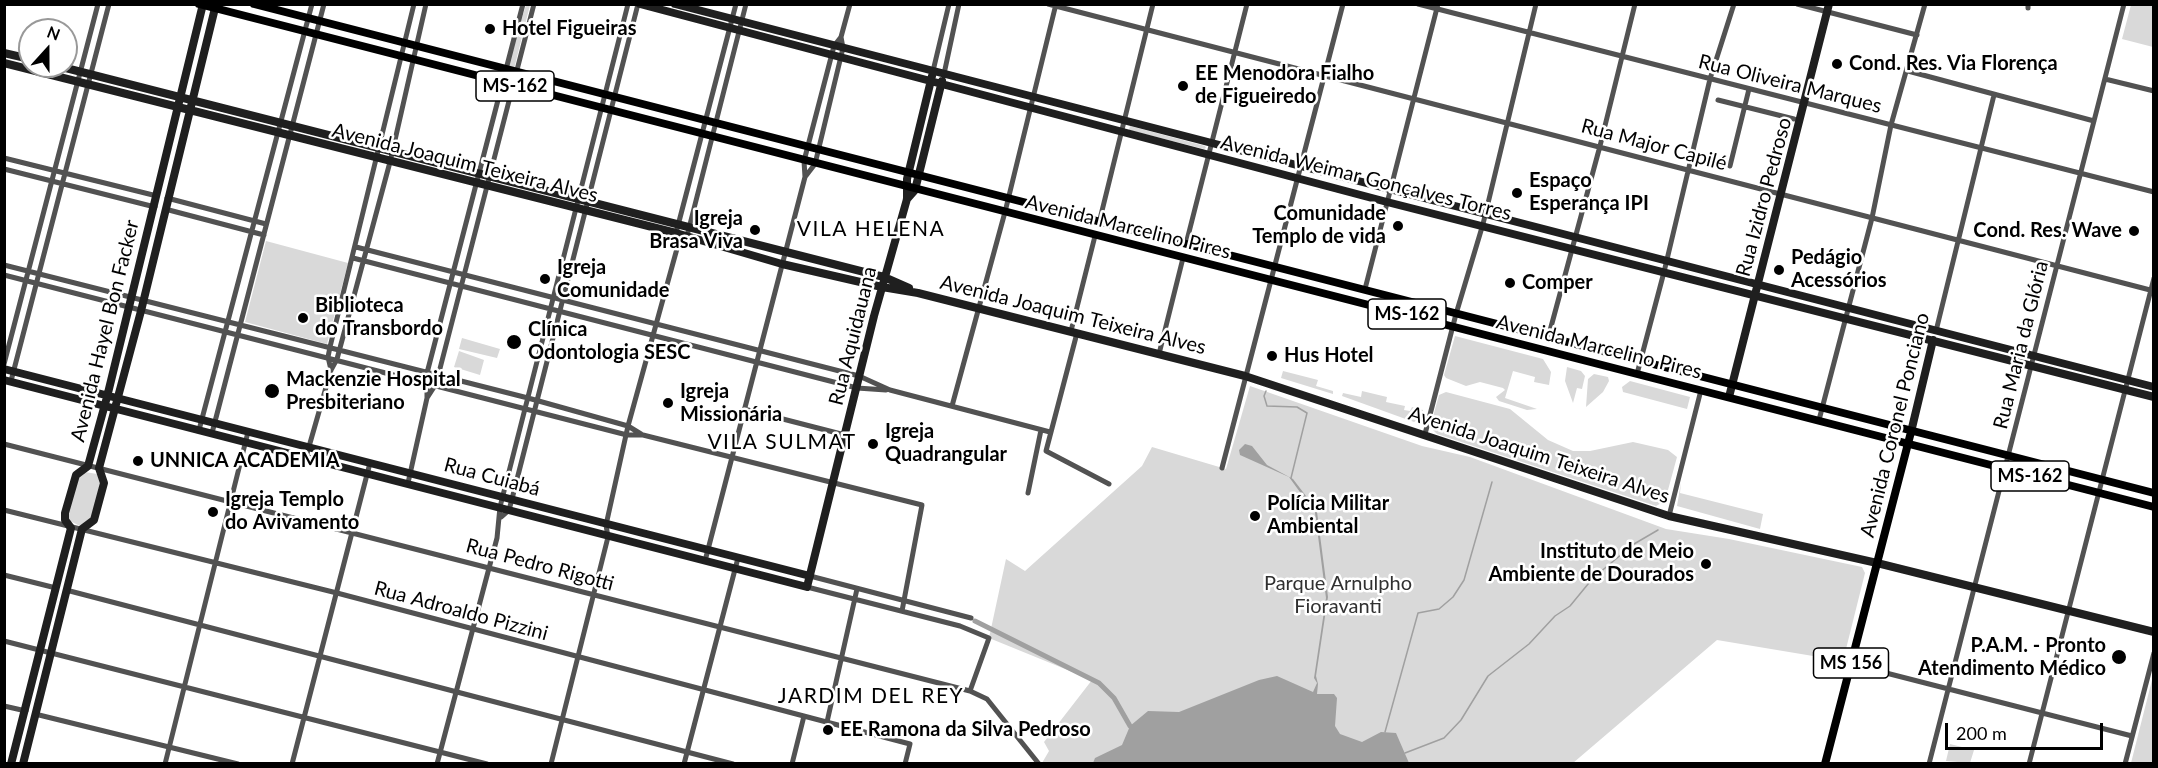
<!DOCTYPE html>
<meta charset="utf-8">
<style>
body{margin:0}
#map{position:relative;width:2158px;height:768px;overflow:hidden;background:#fff;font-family:Lato,sans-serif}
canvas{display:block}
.frame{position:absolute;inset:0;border:6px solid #000;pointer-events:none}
.north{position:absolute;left:18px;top:18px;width:60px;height:60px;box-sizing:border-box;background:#fff;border:2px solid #999;border-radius:50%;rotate:21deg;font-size:16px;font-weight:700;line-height:24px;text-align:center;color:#000}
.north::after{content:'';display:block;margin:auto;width:21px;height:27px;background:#000;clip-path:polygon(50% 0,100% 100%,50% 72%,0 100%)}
.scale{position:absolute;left:1945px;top:723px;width:158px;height:27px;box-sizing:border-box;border:3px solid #000;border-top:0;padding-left:8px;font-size:18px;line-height:21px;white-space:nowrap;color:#000;-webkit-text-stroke:4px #fff;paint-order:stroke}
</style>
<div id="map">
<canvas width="2158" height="768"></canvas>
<div class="frame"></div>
<div class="north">N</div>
<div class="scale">200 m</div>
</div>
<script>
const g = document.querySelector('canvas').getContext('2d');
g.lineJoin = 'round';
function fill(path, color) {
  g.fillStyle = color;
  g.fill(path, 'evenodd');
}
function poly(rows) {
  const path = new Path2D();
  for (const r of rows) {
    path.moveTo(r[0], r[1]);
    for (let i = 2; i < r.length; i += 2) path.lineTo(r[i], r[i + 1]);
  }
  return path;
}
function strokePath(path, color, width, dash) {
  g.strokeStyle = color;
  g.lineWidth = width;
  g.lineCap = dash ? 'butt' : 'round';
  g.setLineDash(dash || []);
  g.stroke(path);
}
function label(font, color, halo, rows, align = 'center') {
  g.font = font + ' Lato,sans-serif';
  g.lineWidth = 5;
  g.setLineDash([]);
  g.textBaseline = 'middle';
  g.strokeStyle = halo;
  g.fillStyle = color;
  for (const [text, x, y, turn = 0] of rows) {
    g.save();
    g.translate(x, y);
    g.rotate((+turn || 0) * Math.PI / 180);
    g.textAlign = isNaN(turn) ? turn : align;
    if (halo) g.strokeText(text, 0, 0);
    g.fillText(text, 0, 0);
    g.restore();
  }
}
const green = poly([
 [526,5,530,5,514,69,507,67],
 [2131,5,2153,5,2153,47,2122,39],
 [1130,126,1205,146,1206,148,1204,149,1129,130],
 [266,241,348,263,327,344,245,322],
 [1455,336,1543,359,1551,372,1549,385,1534,382,1535,377,1513,371,1505,398,1537,409,1527,410,1499,401,1496,397,1505,390,1503,388,1480,382,1466,386,1446,378,1444,375],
 [462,338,500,349,497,358,459,349],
 [459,351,484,360,480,375,454,367],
 [1567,367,1581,371,1585,376,1582,389,1577,388,1573,403,1565,381],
 [1283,371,1318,380,1316,386,1333,391,1333,394,1281,378],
 [1594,374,1608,377,1609,381,1603,392,1586,407,1588,379],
 [1630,381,1690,397,1687,409,1623,392,1622,387],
 [1250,386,1422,446,1470,457,1666,529,1729,539,1862,567,1865,573,1843,661,1717,640,1573,763,1042,763,1049,751,1044,742,1092,680,989,638,1006,559,1025,571,1142,466,1152,447,1226,469],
 [1362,391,1387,397,1386,402,1405,406,1404,410,1410,411,1412,407,1423,410,1421,418,1414,422,1342,396,1343,393,1361,397],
 [1446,392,1510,409,1548,440,1573,451,1590,451,1633,442,1668,450,1677,457,1665,501,1656,506,1437,434,1433,430,1432,420,1439,395],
 [85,472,97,474,101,478,92,520,82,527,68,520,69,509,77,478],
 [1681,482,1680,493,1763,514,1760,529,1677,506],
 [2153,676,2153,763,2131,763],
 [1950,744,1974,750,1970,763,1946,761]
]);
const water = poly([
 [1245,444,1252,446,1267,465,1293,479,1306,496,1316,504,1328,597,1316,676,1318,684,1317,694,1334,694,1337,698,1335,726,1340,734,1362,742,1381,732,1396,733,1409,763,1093,763,1095,758,1122,745,1130,726,1148,711,1179,712,1259,680,1277,676,1313,692,1317,683,1314,678,1326,598,1314,505,1305,499,1289,477,1240,455,1239,450]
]);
const stream = poly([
 [1266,391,1264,396,1267,406,1297,407,1307,413,1291,478],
 [1385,732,1418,613,1439,609,1453,597,1464,580,1492,482],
 [1405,753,1444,738,1461,720,1488,676,1529,644,1555,616,1570,606,1593,578,1634,544,1658,530]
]);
const canal = poly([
 [975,621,1099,683,1114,698,1130,726]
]);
const street = poly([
 [1048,4,2154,291],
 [1418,4,2154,192],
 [1797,4,1917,35],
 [2028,8,2028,4],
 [933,71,949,4],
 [1908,71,2094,121],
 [944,74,959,4],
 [2105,79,2154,91],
 [1718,100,1794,119],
 [4,158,157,196],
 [1730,166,1749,89],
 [4,169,155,207],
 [805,177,815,164,843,48,841,37,850,4],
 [167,198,266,224],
 [165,209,264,235],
 [1099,223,1153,4],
 [1186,244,1247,4],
 [678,245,687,236,746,4],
 [356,247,859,376,890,390,1050,432],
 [353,258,857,388,886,390],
 [4,265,528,398,628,426,641,434],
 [4,275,627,435,643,435,922,505,902,611],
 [1365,289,1438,4],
 [1071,331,1095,236],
 [1936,331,1994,95],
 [1077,333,1046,451,1109,484],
 [1548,338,1600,146,1635,4],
 [1159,354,1183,258],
 [4,364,98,4],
 [331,370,328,357,330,347,414,4],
 [1637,374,1664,272,1710,79,1734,4],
 [11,381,109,4],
 [427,398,427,373,523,4],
 [952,406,1005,212,1056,4],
 [744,409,845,435],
 [1819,420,1872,218,1891,125,1925,4],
 [199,430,312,4],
 [212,433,324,4],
 [1425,434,1456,314,1483,224,1536,4],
 [4,444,970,691,987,699,1039,764],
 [306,457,331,370,337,359,390,162,426,4],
 [1222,468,1343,4],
 [408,483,427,398,436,384,534,4],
 [1028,493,1041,430],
 [4,510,337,593,910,744,905,764],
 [1669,516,1701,390],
 [501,517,509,510,512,499,638,4],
 [705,561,805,177,804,161,834,46,841,37],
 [4,575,56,588],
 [810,576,971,618],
 [807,587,960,626,989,638,970,691],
 [66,590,733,764],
 [4,641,487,764],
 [1851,664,2132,736],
 [4,706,26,711],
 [35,714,238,764],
 [827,722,857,589],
 [165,764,248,432],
 [292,764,370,463],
 [437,764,497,538,500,507,628,4],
 [551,764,608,537,606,525,628,426,678,245,676,233,736,4],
 [684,764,738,558],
 [792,764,804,716],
 [1929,764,2124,4],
 [2029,764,2154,278],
 [2125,764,2154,653]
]);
const secondary = poly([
 [640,4,1387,202,2154,397],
 [675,4,2154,387],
 [4,53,30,59],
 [4,63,676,233,782,264,882,287,918,293,1245,376,1669,516,1877,563,2154,632],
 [58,66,884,277,909,288],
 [907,199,915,190,942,81],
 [4,369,810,576],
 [4,380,807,587,874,316,907,199,907,179,932,76],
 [1729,397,1829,4],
 [1911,432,1933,340],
 [11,764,71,528,65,520,65,513,76,475,88,466,107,397,203,4],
 [23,764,82,529,94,520,104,483,99,468,141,311,216,4]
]);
const primary = poly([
 [199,4,2154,507],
 [254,4,2154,493],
 [1825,764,1911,432]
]);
const markers = [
 [490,29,6,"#000"],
 [1837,64,6,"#000"],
 [1183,86,6,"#000"],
 [1517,193,6,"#000"],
 [1398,226,6,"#000"],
 [755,230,6,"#000"],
 [2134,231,6,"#000"],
 [1779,270,6,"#000"],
 [545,279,6,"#000"],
 [1510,283,6,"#000"],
 [303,318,6,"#000"],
 [514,342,8,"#000"],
 [1272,356,6,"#000"],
 [272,391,8,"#000"],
 [668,403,6,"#000"],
 [873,444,6,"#000"],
 [138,461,6,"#000"],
 [213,512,6,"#000"],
 [1255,516,6,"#000"],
 [1706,564,6,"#000"],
 [2119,657,8,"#000"],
 [828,730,6,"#000"]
];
const shields = [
 [515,86,78],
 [1407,314,78],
 [2030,476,78],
 [1851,663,75]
];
const shieldNames = [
 ["MS-162",515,86],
 ["MS-162",1407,314],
 ["MS-162",2030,476],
 ["MS 156",1851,663]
];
const poiNames = [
 ["Hotel Figueiras",502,29],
 ["Cond. Res. Via Florença",1849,64],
 ["EE Menodora Fialho",1195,74],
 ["de Figueiredo",1195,97],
 ["Espaço",1529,181],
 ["Esperança IPI",1529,204],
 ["Comunidade",1386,214,"right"],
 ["Templo de vida",1386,237,"right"],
 ["Igreja",743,219,"right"],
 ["Brasa Viva",743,242,"right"],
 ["Cond. Res. Wave",2122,231,"right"],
 ["Pedágio",1791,258],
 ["Acessórios",1791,281],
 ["Igreja",557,268],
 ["Comunidade",557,291],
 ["Comper",1522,283],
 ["Biblioteca",315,306],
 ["do Transbordo",315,329],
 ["Clínica",528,330],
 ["Odontologia SESC",528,353],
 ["Hus Hotel",1284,356],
 ["Mackenzie Hospital",286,380],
 ["Presbiteriano",286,403],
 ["Igreja",680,392],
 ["Missionária",680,415],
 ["Igreja",885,432],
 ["Quadrangular",885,455],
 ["UNNICA ACADEMIA",150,461],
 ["Igreja Templo",225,500],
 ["do Avivamento",225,523],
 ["Polícia Militar",1267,504],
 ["Ambiental",1267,527],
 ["Instituto de Meio",1694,552,"right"],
 ["Ambiente de Dourados",1694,575,"right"],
 ["P.A.M. - Pronto",2106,646,"right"],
 ["Atendimento Médico",2106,669,"right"],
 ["EE Ramona da Silva Pedroso",840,730]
];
const streetNames = [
 ["Rua Oliveira Marques",1790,84,14],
 ["Rua Major Capilé",1654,145,15],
 ["Avenida Joaquim Teixeira Alves",465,163,14],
 ["Avenida Weimar Gonçalves Torres",1366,178,14],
 ["Rua Izidro Pedroso",1764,197,-75],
 ["Avenida Marcelino Pires",1128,227,14],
 ["Avenida Joaquim Teixeira Alves",1073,315,14],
 ["Avenida Hayel Bon Facker",105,331,-76],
 ["Rua Aquidauana",853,336,-76],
 ["Rua Maria da Glória",2021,345,-76],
 ["Avenida Marcelino Pires",1599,347,14],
 ["Avenida Coronel Ponciano",1895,425,-76],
 ["Avenida Joaquim Teixeira Alves",1539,455,18],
 ["Rua Cuiabá",492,477,15],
 ["Rua Pedro Rigotti",540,565,15],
 ["Rua Adroaldo Pizzini",461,611,15]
];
const parkNames = [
 ["Parque Arnulpho",1338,584],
 ["Fioravanti",1338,607]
];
const neighbourhoodNames = [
 ["VILA HELENA",871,229],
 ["VILA SULMAT",782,442],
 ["JARDIM DEL REY",871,696]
];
fill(green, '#d9d9d9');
fill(water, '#a0a0a0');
strokePath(stream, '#a0a0a0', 1.5);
strokePath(canal, '#a0a0a0', 5);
strokePath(street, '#525252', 5);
strokePath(secondary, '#1f1f1f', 8);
strokePath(primary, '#000', 8);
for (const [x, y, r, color] of markers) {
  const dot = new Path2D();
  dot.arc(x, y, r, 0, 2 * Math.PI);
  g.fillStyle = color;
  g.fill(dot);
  strokePath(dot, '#fff', 2);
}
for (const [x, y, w] of shields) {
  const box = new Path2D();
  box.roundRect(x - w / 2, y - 15, w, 30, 4.5);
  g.fillStyle = '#fff';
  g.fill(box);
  strokePath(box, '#000', 1.5);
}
label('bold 18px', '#000', null, shieldNames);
label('bold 20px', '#000', '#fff', poiNames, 'left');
label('20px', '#000', '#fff', streetNames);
label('20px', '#303030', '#fff', parkNames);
g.letterSpacing = '1.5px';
label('21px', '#000', '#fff', neighbourhoodNames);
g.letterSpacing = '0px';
</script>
